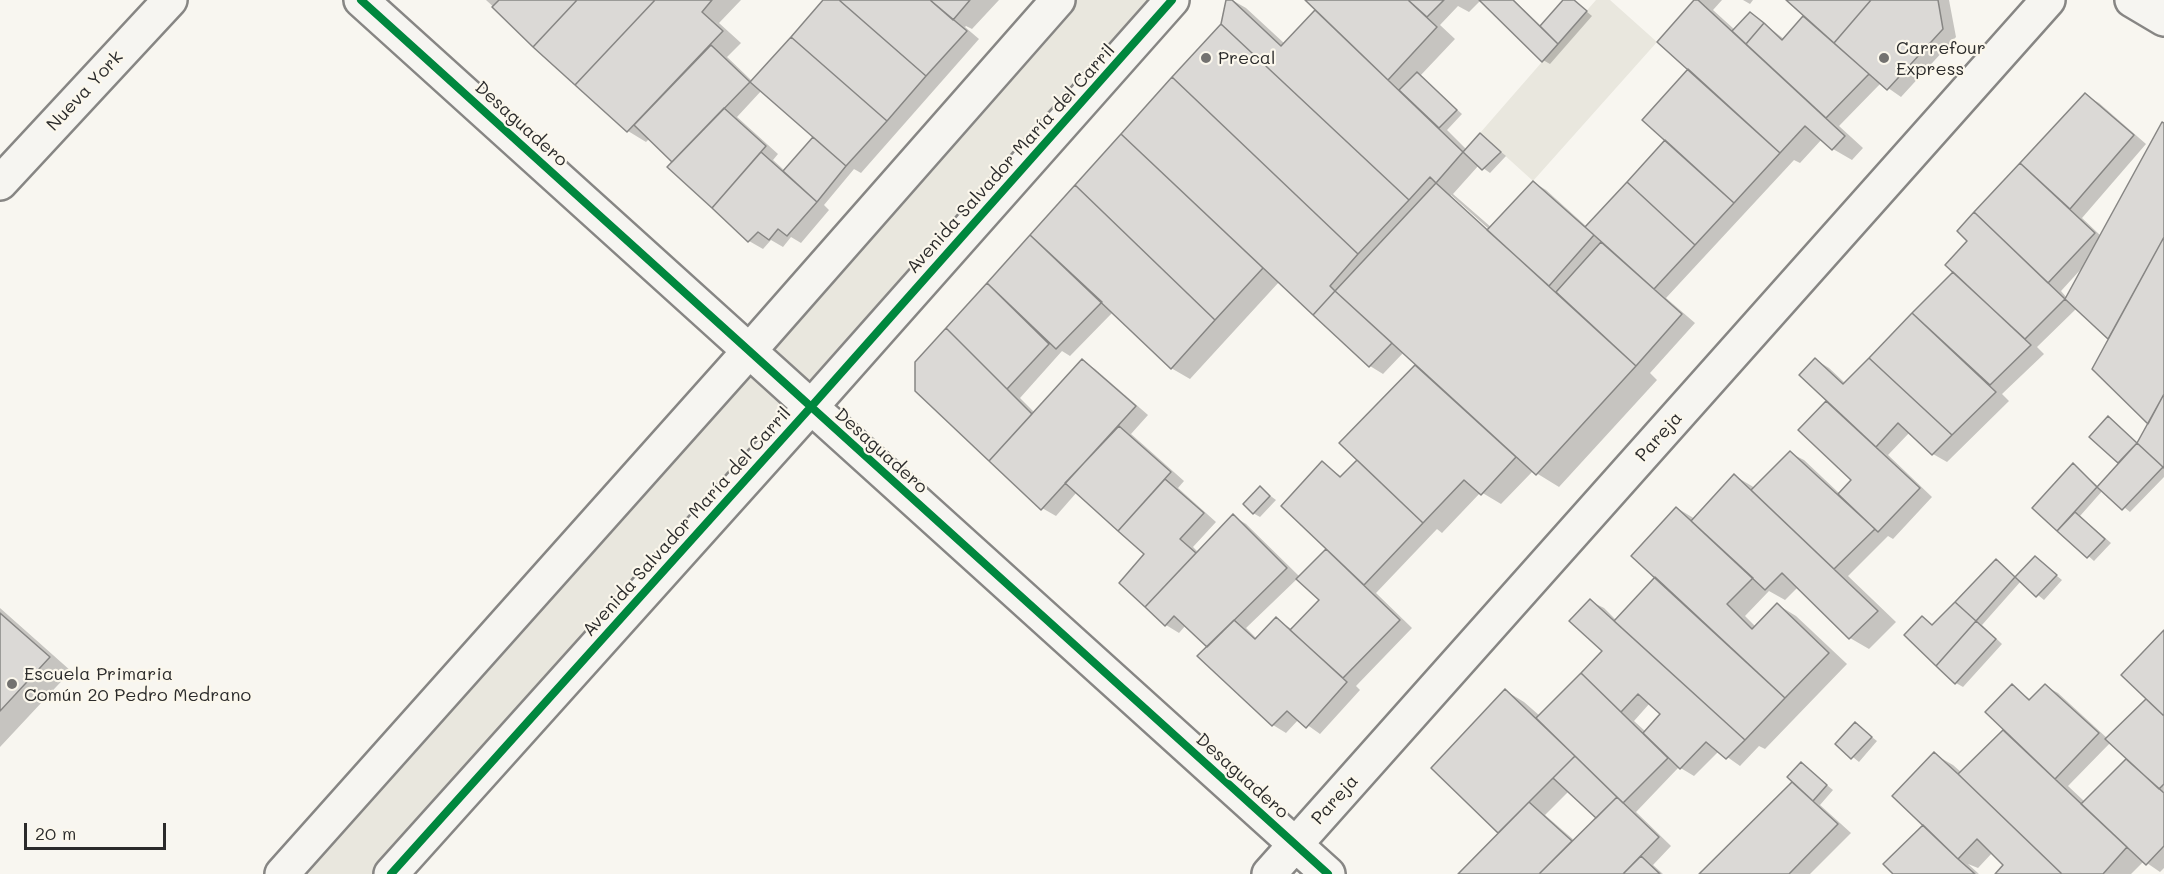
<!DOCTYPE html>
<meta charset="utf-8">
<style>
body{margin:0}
#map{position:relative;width:2164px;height:874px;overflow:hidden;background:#f8f6f0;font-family:Mali,sans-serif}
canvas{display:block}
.scale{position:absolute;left:24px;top:823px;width:142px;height:27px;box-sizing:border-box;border:3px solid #2b2b2b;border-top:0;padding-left:8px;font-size:18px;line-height:21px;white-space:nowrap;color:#2b2b2b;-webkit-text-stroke:4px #fbf7ec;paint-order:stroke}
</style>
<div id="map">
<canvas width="2164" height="874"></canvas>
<div class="scale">20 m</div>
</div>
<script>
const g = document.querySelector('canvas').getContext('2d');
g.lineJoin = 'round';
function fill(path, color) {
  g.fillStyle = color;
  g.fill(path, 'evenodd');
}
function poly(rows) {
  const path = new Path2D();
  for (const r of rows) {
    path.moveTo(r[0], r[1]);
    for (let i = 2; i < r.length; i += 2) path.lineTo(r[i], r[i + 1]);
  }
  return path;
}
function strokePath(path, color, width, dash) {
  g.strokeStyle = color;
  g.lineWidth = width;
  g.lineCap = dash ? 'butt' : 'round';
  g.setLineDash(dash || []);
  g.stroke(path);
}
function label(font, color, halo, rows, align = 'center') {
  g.font = font + ' Mali,sans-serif';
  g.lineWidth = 4.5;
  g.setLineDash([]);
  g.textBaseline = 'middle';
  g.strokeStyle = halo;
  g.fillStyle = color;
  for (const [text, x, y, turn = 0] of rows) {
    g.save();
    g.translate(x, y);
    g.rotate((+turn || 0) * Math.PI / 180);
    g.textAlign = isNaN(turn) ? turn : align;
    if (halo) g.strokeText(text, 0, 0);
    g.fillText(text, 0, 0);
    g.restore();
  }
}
const green = poly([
 [1058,0,1172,0,391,874,282,874],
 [1596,0,1610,0,1657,42,1533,181,1480,133]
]);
const shadow = poly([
 [486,0,741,0,719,23,741,43,727,57,752,81,825,0,999,0,972,29,966,26,965,27,979,39,861,173,854,169,824,205,829,210,801,243,791,237,783,247,771,240,763,249,749,241,670,167,675,162,650,138,646,142,628,131],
 [762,90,815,137,785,171,773,160,778,154,737,117],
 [1227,0,1232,0,1246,8,1285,44,1317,10,1307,0,1514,0,1541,26,1565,0,1573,0,1592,16,1550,64,1543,60,1481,0,1469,12,1458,6,1440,25,1455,39,1420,76,1462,114,1447,130,1467,150,1480,135,1506,156,1490,173,1479,165,1453,194,1492,228,1533,182,1546,190,1587,227,1667,140,1688,71,1696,0,1722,0,1713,10,1735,30,1750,13,1784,39,1805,16,1787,0,1949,0,1956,37,1901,97,1881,83,1839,126,1863,148,1852,160,1833,149,1822,139,1800,163,1794,160,1666,298,1695,323,1650,373,1657,380,1559,487,1533,471,1501,504,1481,492,1442,533,1437,529,1376,593,1412,628,1356,686,1360,690,1320,734,1299,719,1286,733,1273,725,1209,647,1186,625,1179,633,1166,625,1121,583,1146,554,1077,492,1056,516,1042,508,917,363,1222,24],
 [1451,195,1490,230,1487,232,1449,197],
 [1279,282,1370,366,1383,374,1404,352,1417,365,1342,443,1363,465,1342,477,1322,463,1328,549,1300,577,1246,524,1233,516,1199,553,1193,547,1216,522,1178,488,1184,481,1131,434,1148,415,1095,369,1082,361,1035,413,1020,398,1062,351,1070,356,1113,312,1171,368,1190,379],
 [1298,578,1321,600,1293,630,1276,619,1257,639,1246,628],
 [1743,0,1753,0,1750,4],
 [2085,95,2099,103,2146,144,2082,218,2101,236,2164,125,2164,477,2130,512,2103,490,2080,516,2111,543,2094,561,2034,508,2073,465,2099,487,2121,463,2092,437,2108,418,2138,444,2150,423,2109,339,2077,308,2037,347,2044,354,2002,394,2009,401,1947,462,1933,454,1910,432,1888,455,1932,497,1893,539,1888,536,1848,576,1896,622,1869,649,1850,638,1798,587,1785,600,1769,591,1745,616,1756,627,1778,605,1796,616,1847,664,1765,749,1759,746,1740,766,1719,751,1694,776,1679,767,1636,812,1671,846,1653,865,1663,874,1460,874,1500,833,1499,832,1506,691,1524,702,1540,716,1604,651,1590,601,1604,608,1617,621,1657,577,1677,508,1695,519,1735,476,1755,488,1790,453,1804,460,1840,494,1853,480,1800,430,1829,401,1816,360,1829,368,1846,384,1955,272,1969,241,1959,231],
 [2082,268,2067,298,2061,291],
 [1650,703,1662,713,1646,732,1634,721],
 [1569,791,1598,818,1575,841,1545,815],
 [1260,488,1276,500,1260,517,1253,513],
 [2035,558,2062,580,2044,600,2021,581,1982,625,2002,644,1963,687,1956,683,1906,635,1922,618,1934,626,1996,561,2017,578],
 [0,608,71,671,0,747],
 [2164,632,2164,868,2160,872,2144,861,2131,874,1997,874,2006,865,1993,852,1978,868,1968,864,1979,874,1896,874,1923,827,1934,754,1953,765,1962,773,2003,731,2009,735,2012,686,2031,700,2045,686,2058,693,2108,739,2148,699],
 [2111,742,2128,759,2085,802,2068,786],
 [1855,724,1877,741,1859,762,1837,744],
 [1801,764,1833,790,1820,805,1851,833,1810,874,1702,874,1792,784,1798,787]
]);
const building = poly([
 [499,0,577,0,533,47,492,7,499,0],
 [577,0,655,0,575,85,533,47,577,0],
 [655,0,712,0,702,12,723,31,627,132,575,85,655,0],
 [823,0,839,0,926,76,887,121,791,37,823,0],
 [839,0,930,0,967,31,926,76,839,0],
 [930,0,970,0,953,20,930,0],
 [1226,0,1232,0,1281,46,1315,10,1463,152,1436,183,1430,177,1409,200,1221,24,1226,0],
 [1305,0,1408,0,1437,27,1388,80,1305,0],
 [1408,0,1444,0,1427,17,1408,0],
 [1479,0,1513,0,1558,44,1542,62,1479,0],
 [1563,0,1574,0,1587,11,1558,44,1540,26,1563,0],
 [1694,0,1698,0,1845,136,1832,150,1805,126,1780,153,1657,42,1694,0],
 [1786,0,1871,0,1834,43,1786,0],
 [1871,0,1938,0,1943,29,1887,90,1834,43,1871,0],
 [1750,12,1764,23,1746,44,1732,31,1750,12],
 [1803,16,1869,74,1826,118,1746,44,1764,23,1782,40,1803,16],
 [1221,24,1409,200,1358,254,1172,77,1221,24],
 [791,37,887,121,846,166,750,82,791,37],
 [711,45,750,82,672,162,634,125,711,45],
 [1688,69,1780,153,1734,203,1642,120,1688,69],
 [1417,72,1457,110,1439,128,1399,90,1417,72],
 [1172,77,1358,254,1330,286,1335,291,1313,315,1121,134,1172,77],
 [2085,93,2134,135,2070,209,2020,163,2085,93],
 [724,108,766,146,712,208,667,167,724,108],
 [2162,122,2164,123,2164,237,2108,339,2065,299,2162,122],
 [1480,133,1501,152,1482,170,1463,152,1480,133],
 [1121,134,1263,268,1215,320,1075,185,1121,134],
 [813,137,846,166,817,202,783,171,813,137],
 [1665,140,1734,203,1695,245,1627,182,1665,140],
 [761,152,817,202,787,236,778,229,769,240,758,232,748,242,712,208,761,152],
 [2020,163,2095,233,2048,283,1974,212,2020,163],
 [1533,181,1594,235,1549,286,1487,230,1533,181],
 [1627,182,1695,245,1654,289,1585,227,1627,182],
 [1436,183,1636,366,1536,475,1335,291,1436,183],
 [1075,185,1215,320,1171,369,1030,235,1075,185],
 [1974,212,2065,299,2025,339,1945,265,1967,241,1957,231,1974,212],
 [1030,235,1102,302,1056,349,987,283,1030,235],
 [2164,237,2164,394,2148,424,2092,369,2164,237],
 [1601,242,1682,314,1636,366,1556,292,1601,242],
 [1953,272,2031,345,1990,385,1912,313,1953,272],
 [987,283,1049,344,1007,389,946,328,987,283],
 [1335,291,1392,343,1369,367,1313,315,1335,291],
 [1912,313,1996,392,1952,435,1869,358,1912,313],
 [946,328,1032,414,989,461,915,391,915,362,946,328],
 [1815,358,1843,384,1869,358,1952,435,1932,455,1898,423,1876,447,1799,375,1815,358],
 [1082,359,1136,406,1041,510,989,461,1082,359],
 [1415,365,1516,457,1481,495,1464,480,1423,523,1339,443,1415,365],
 [2164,394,2164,468,2137,443,2164,394],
 [1826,401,1920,488,1878,532,1838,494,1851,480,1798,430,1826,401],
 [2108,416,2137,443,2118,463,2089,437,2108,416],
 [1119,426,1171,472,1118,531,1065,483,1119,426],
 [2137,443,2163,467,2122,510,2097,487,2137,443],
 [1790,451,1875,529,1834,569,1751,490,1790,451],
 [1357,460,1423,523,1364,585,1281,506,1322,461,1340,477,1357,460],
 [2073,463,2097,487,2057,531,2032,508,2073,463],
 [1734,474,1878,611,1849,639,1782,573,1765,590,1691,521,1734,474],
 [1165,479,1204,513,1180,539,1196,553,1145,607,1119,583,1144,554,1118,531,1165,479],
 [1260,486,1270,496,1253,514,1243,504,1260,486],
 [1676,507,1753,578,1727,604,1752,629,1777,603,1829,653,1785,698,1631,556,1676,507],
 [2075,512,2105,539,2087,558,2057,531,2075,512],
 [1233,514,1287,568,1207,647,1174,616,1165,626,1145,607,1233,514],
 [1326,549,1400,620,1343,678,1290,630,1319,600,1296,579,1326,549],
 [2035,556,2057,575,2036,597,2015,577,2035,556],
 [1996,559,2015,577,1976,621,1955,602,1996,559],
 [1655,577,1785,698,1745,740,1614,621,1655,577],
 [1590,599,1745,740,1726,759,1706,742,1680,769,1643,733,1660,714,1638,694,1621,712,1581,673,1602,651,1569,621,1590,599],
 [1955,602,1976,621,1936,666,1904,635,1922,616,1932,625,1955,602],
 [0,613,50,657,0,711,0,613],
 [1276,617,1347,682,1306,728,1287,711,1272,726,1197,656,1234,620,1255,639,1276,617],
 [1976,621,1996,639,1955,684,1936,666,1976,621],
 [2164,630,2164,716,2121,675,2164,630],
 [1581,673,1668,758,1623,803,1536,718,1581,673],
 [2012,684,2029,700,2045,684,2099,733,2055,779,1985,712,2012,684],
 [1505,689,1575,756,1498,833,1431,768,1505,689],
 [2146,699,2164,716,2164,784,2159,789,2105,739,2146,699],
 [1855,722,1872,737,1851,759,1835,744,1855,722],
 [2003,730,2127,847,2103,874,2062,874,1958,774,2003,730],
 [1934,752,1958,774,2062,874,1995,874,2003,865,1977,839,1958,859,1892,796,1934,752],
 [1575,756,1617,797,1596,818,1553,778,1575,756],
 [2126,759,2164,793,2164,846,2146,865,2081,804,2126,759],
 [1801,762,1827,785,1813,801,1787,777,1801,762],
 [1792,782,1838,824,1789,874,1699,874,1792,782],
 [1617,797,1659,837,1623,874,1539,874,1617,797],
 [1529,802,1572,841,1539,874,1458,874,1529,802],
 [1923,825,1958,859,1975,874,1893,874,1883,864,1923,825],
 [1641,856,1660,874,1623,874,1641,856]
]);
const street = poly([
 [361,0,1328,874],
 [0,183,170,0],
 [1269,874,2048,0]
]);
const secondary = poly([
 [2132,0,2164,19],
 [282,874,750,350,1058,0],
 [391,874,810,408,1172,0]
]);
const cycleway = poly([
 [361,0,1328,874],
 [391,874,810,408,1172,0]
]);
const markers = [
 [1206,58,6,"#737270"],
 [1884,58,6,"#737270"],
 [12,684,6,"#737270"]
];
const poiNames = [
 ["Carrefour",1896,48],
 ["Express",1896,69],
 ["Precal",1218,58],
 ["Escuela Primaria",24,674],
 ["Común 20 Pedro Medrano",24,695]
];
const streetNames = [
 ["Nueva York",85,91,-47],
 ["Desaguadero",521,124,42],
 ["Avenida Salvador María del Carril",1011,159,-48],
 ["Pareja",1659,437,-48],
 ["Desaguadero",881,451,42],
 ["Avenida Salvador María del Carril",687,522,-48],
 ["Desaguadero",1242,776,42],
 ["Pareja",1335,800,-48]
];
fill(green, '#e9e7de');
fill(shadow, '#0003');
fill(building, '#dbd9d6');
strokePath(building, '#878684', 1.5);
strokePath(street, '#878684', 38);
strokePath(secondary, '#878684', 38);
strokePath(street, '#f6f5f1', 33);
strokePath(secondary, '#f6f5f1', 33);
strokePath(cycleway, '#00873e', 8);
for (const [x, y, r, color] of markers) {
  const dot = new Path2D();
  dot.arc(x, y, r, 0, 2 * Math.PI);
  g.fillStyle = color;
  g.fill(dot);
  strokePath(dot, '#fbf7ec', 2);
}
label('18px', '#2b2b2b', '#fbf7ec', poiNames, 'left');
label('18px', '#2b2b2b', '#fbf7ec', streetNames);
</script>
